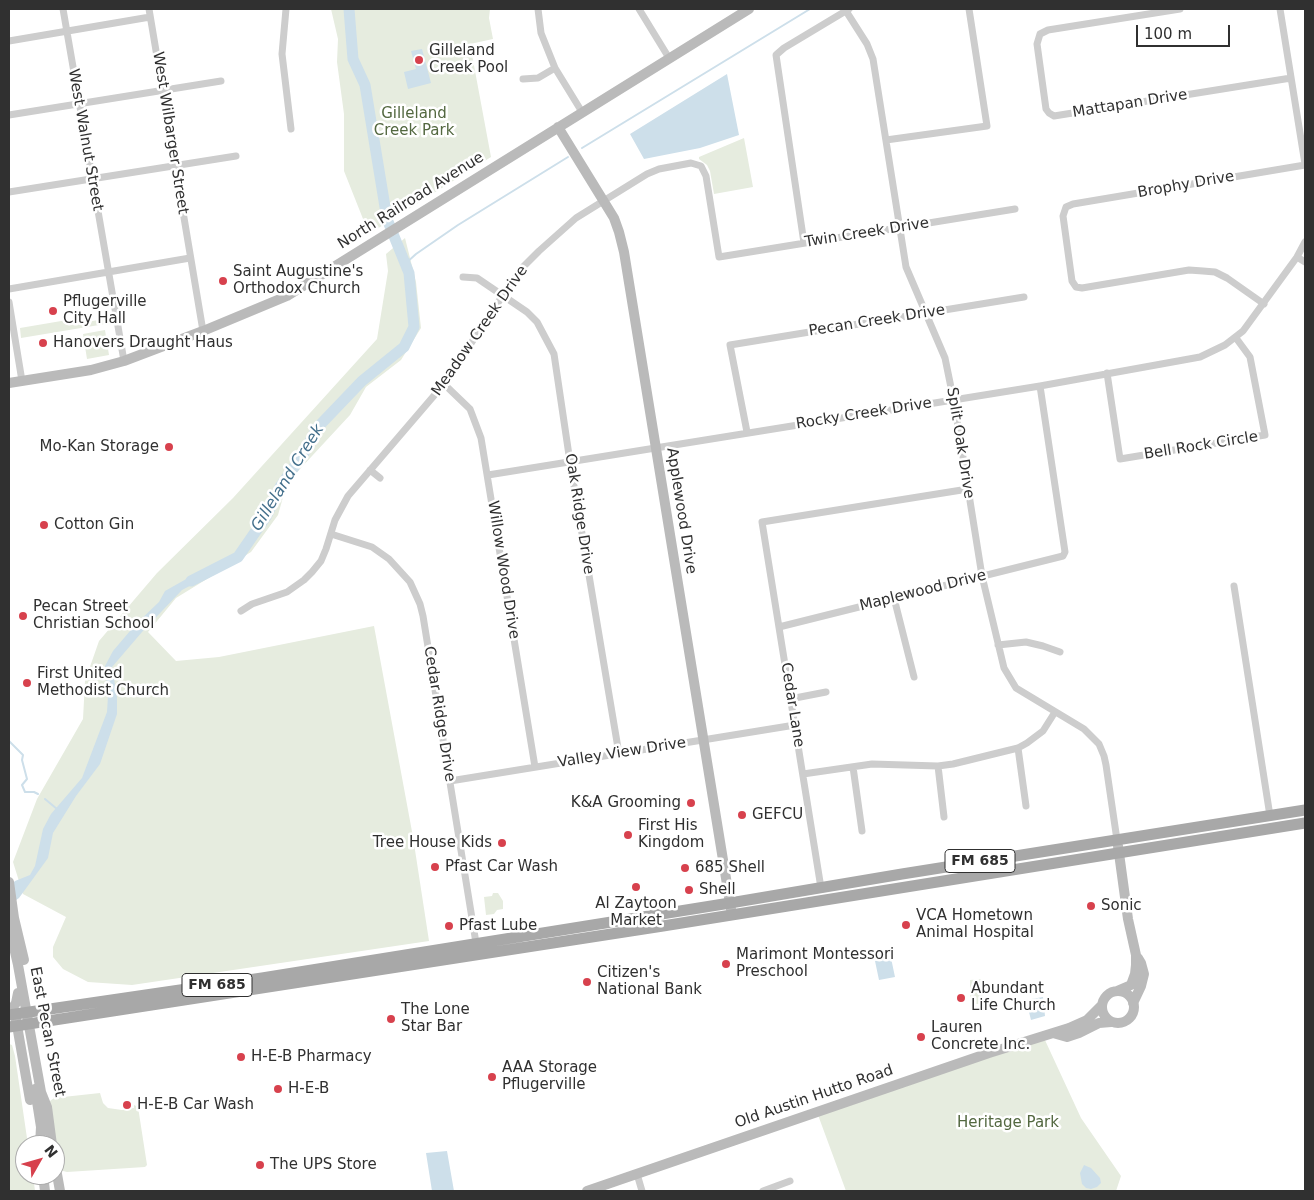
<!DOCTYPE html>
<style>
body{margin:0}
#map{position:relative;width:1314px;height:1200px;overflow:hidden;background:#fff;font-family:"DejaVu Sans",sans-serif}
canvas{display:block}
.frame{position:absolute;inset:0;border:10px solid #303030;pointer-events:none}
.north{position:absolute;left:15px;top:1135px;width:50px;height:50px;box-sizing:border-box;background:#fff;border:1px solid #acacac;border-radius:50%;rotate:52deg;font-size:14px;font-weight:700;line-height:20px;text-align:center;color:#303030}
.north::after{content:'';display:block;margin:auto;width:18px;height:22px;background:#d7414d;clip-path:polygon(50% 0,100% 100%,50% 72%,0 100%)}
.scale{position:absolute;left:1136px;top:25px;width:94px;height:22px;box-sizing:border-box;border:2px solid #303030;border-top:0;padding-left:6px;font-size:15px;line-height:18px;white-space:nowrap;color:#303030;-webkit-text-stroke:4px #fff;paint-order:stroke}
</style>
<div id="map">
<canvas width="1314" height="1200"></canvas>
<div class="frame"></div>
<div class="north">N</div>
<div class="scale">100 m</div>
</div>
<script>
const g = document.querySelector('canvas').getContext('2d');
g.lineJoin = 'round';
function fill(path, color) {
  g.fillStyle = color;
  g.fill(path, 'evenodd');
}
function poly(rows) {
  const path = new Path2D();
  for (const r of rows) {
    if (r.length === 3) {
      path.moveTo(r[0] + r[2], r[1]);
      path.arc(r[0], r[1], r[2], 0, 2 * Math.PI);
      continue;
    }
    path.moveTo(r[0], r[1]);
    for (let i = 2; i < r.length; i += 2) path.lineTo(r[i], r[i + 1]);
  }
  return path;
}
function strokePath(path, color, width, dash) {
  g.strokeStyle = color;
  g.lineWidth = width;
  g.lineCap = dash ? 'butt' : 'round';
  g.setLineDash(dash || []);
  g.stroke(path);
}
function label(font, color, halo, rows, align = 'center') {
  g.font = font + ' "DejaVu Sans",sans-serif';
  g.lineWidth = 5;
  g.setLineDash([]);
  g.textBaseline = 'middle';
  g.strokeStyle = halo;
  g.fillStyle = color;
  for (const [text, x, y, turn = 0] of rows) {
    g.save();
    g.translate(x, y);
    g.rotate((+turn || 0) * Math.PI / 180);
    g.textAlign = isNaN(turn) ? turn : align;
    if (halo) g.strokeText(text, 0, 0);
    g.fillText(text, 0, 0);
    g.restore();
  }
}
const green = poly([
 [331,9,490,9,489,18,493,39,470,44,491,157,369,234,344,171,344,114,337,62,338,39],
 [744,138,753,187,714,194,710,171,707,165,699,159,699,157],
 [405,238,416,282,421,328,401,360,366,387,350,415,287,483,278,515,251,552,176,598,148,632,176,661,219,657,374,626,413,837,429,941,132,985,88,982,63,969,53,957,53,947,66,917,23,894,13,862,37,799,83,719,85,681,99,641,157,573,233,498,377,339,388,271,386,254],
 [73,319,75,324,104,319,105,324,21,338,20,328],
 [105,330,109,355,87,359,83,334],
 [493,893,498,893,503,901,503,909,497,910,494,914,486,915,484,897,492,896],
 [983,979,983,1004,970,1004,970,980],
 [1044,1038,1081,1118,1121,1176,1116,1191,846,1191,818,1115],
 [9,1044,12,1045,15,1056,28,1145,25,1145,25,1175,33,1175,35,1191,9,1191],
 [100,1093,103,1103,108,1108,122,1110,134,1108,134,1105,138,1107,147,1165,145,1167,67,1172,63,1171,60,1170,58,1160,49,1107,50,1101,54,1098]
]);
const water = poly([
 [422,49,431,83,408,89,404,72,416,69,411,51],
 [727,74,739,135,700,148,644,159,630,134],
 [204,569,205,578,182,590,142,632,112,667,117,697,117,714,100,764,76,796,53,833,48,858,19,898,9,905,9,887,15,881,30,875,35,866,43,829,51,814,82,778,107,712,108,696,105,666,113,651,136,624,159,602,165,591],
 [891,958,895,977,879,980,875,961],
 [1043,997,1045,1016,1031,1020,1026,1000],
 [447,1151,454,1191,432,1191,426,1153],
 [1084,1165,1091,1168,1100,1178,1101,1183,1097,1187,1091,1189,1086,1188,1082,1184,1080,1173]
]);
const stream = poly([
 [582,148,810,9],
 [405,264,416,254,458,225,568,157],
 [9,741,23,755,22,760,27,779,22,785,25,792,34,792,38,794],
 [45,799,57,809]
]);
const river = poly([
 [191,581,238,557,267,515,280,487,304,453,317,428,362,381,404,347,414,327,409,273,387,219,365,85,353,59,349,9]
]);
const street = poly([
 [63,9,124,361],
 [149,9,203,331],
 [286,9,282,54,291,129],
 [538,9,541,33,555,68,582,112],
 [639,9,669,58],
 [1180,9,1048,30,1040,34,1037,44,1046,109,1049,113,1054,116,1291,78],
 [1280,9,1305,164],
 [846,11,867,44,873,59,906,267,945,358,955,407,982,576,1004,668,1016,688,1084,729,1099,744,1104,756,1106,765,1117,840],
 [9,41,150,17],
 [523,79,538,78,555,68],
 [9,115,221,81],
 [886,140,987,126,969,9],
 [9,192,236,156],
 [804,243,776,55,784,48,849,9],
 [1297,257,1305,262],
 [463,277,477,278,527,312,537,322,554,354,570,462,619,754],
 [9,289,190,258],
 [9,302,22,381],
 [1264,304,1227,278,1215,272,1203,271,1189,270,1082,288,1076,287,1072,281,1063,216,1066,207,1073,204,1305,165],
 [1107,373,1120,459,1265,435,1250,357,1236,338],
 [444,384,470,409,481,438,535,767],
 [747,432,730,345,1024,297],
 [370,470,380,478],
 [488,475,1040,386,1200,357,1225,345,1243,331,1297,257,1305,242],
 [331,534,372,547,389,559,410,582,420,604,423,616,476,943],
 [1234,586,1270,816],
 [894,598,914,677],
 [241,611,252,604,287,592,304,580,312,572,321,561,326,549,335,520,348,496,444,384,503,295,522,268,539,251,576,218,647,174,659,169,691,163,701,166,706,176,719,257,1015,209],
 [779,627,1063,556,1065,552,1040,386],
 [998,645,1026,642,1043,646,1060,652],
 [790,699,826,692],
 [1018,748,1026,806],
 [938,766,944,817],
 [853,767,862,831],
 [803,774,872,764,938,766,953,764,1018,748,1027,743,1043,731,1055,712],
 [450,781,795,725],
 [821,888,762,522,968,489],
 [637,1174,642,1191],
 [763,1191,790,1181]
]);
const secondary = poly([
 [558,127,614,218,619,232,624,252,731,909],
 [9,383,91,370,124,361,203,331,287,296,749,9],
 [9,882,14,918,24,960],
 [9,926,18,965,41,1092,47,1107,52,1145],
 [1117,991,1131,985,1135,974,1136,965,1136,955,1128,919,1118,846],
 [1118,1007,16],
 [1133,1003,1141,986,1144,974,1141,963,1138,958],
 [9,1013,16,1003,18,993],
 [15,1014,30,1100],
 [1053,1033,1067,1037,1079,1033,1099,1023,1111,1022],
 [35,1089,41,1127,40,1145],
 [55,1163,60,1191],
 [43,1175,45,1191],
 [587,1191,989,1053,1069,1028,1087,1020,1102,1005]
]);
const primary = poly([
 [9,1015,262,978,730,903,902,874,1305,810],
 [9,1027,663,926,1305,823]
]);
const markers = [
 [419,60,5,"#d7414d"],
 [223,281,5,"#d7414d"],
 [53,311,5,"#d7414d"],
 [43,343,5,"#d7414d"],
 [169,447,5,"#d7414d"],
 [44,525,5,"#d7414d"],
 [23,616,5,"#d7414d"],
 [27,683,5,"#d7414d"],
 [691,803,5,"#d7414d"],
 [742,815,5,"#d7414d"],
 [628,835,5,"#d7414d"],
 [502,843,5,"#d7414d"],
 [435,867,5,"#d7414d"],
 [685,868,5,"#d7414d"],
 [636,887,5,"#d7414d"],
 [689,890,5,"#d7414d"],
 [1091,906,5,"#d7414d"],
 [906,925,5,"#d7414d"],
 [449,926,5,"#d7414d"],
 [726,964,5,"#d7414d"],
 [587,982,5,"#d7414d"],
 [961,998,5,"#d7414d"],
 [391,1019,5,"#d7414d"],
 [921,1037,5,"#d7414d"],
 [241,1057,5,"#d7414d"],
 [492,1077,5,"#d7414d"],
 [278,1089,5,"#d7414d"],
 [127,1105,5,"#d7414d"],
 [260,1165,5,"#d7414d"]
];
const shields = [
 [980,861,70],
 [217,985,70]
];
const shieldNames = [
 ["FM 685",980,861],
 ["FM 685",217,985]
];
const poiNames = [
 ["Gilleland",429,51],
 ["Creek Pool",429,68],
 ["Saint Augustine's",233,272],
 ["Orthodox Church",233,289],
 ["Pflugerville",63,302],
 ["City Hall",63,319],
 ["Hanovers Draught Haus",53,343],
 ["Mo-Kan Storage",159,447,"right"],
 ["Cotton Gin",54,525],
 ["Pecan Street",33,607],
 ["Christian School",33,624],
 ["First United",37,674],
 ["Methodist Church",37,691],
 ["K&A Grooming",681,803,"right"],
 ["GEFCU",752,815],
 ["First His",638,826],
 ["Kingdom",638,843],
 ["Tree House Kids",492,843,"right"],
 ["Pfast Car Wash",445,867],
 ["685 Shell",695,868],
 ["Shell",699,890],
 ["Al Zaytoon",636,904,"center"],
 ["Market",636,921,"center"],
 ["Sonic",1101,906],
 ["VCA Hometown",916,916],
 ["Animal Hospital",916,933],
 ["Pfast Lube",459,926],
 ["Marimont Montessori",736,955],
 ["Preschool",736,972],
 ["Citizen's",597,973],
 ["National Bank",597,990],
 ["Abundant",971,989],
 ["Life Church",971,1006],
 ["The Lone",401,1010],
 ["Star Bar",401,1027],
 ["Lauren",931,1028],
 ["Concrete Inc.",931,1045],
 ["H-E-B Pharmacy",251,1057],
 ["AAA Storage",502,1068],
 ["Pflugerville",502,1085],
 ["H-E-B",288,1089],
 ["H-E-B Car Wash",137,1105],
 ["The UPS Store",270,1165]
];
const streetNames = [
 ["Mattapan Drive",1130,104,-9],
 ["West Wilbarger Street",170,133,81],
 ["West Walnut Street",85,140,80],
 ["Brophy Drive",1186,185,-10],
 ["North Railroad Avenue",411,201,-32],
 ["Twin Creek Drive",867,233,-9],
 ["Pecan Creek Drive",877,321,-9],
 ["Meadow Creek Drive",480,331,-55],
 ["Rocky Creek Drive",864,414,-9],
 ["Split Oak Drive",960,443,81],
 ["Bell Rock Circle",1201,446,-9],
 ["Applewood Drive",681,511,81],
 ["Oak Ridge Drive",579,514,81],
 ["Willow Wood Drive",503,570,81],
 ["Maplewood Drive",923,591,-14],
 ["Cedar Lane",792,705,81],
 ["Cedar Ridge Drive",439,714,81],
 ["Valley View Drive",622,753,-9],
 ["East Pecan Street",47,1032,79],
 ["Old Austin Hutto Road",814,1097,-19]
];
const parkNames = [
 ["Gilleland",414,114],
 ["Creek Park",414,131],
 ["Heritage Park",1008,1123]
];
const waterNames = [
 ["Gilleland Creek",288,478,-58]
];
fill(green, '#e6ecdf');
fill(water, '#cddfea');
strokePath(stream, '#cddfea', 2);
strokePath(river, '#cddfea', 11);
strokePath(street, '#cdcdcd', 7);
strokePath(secondary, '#bababa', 10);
strokePath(primary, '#a8a8a8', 11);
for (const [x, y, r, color] of markers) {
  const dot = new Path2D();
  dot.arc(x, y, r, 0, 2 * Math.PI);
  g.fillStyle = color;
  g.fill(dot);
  strokePath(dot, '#fff', 2);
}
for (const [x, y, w] of shields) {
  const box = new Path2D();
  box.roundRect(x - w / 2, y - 11.5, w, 23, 4);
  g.fillStyle = '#fff';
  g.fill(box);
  strokePath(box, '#303030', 1);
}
label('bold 14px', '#303030', null, shieldNames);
label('15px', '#303030', '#fff', poiNames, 'left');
label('15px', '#303030', '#fff', streetNames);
label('15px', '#536840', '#fff', parkNames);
label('italic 16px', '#44708c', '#fff', waterNames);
</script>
